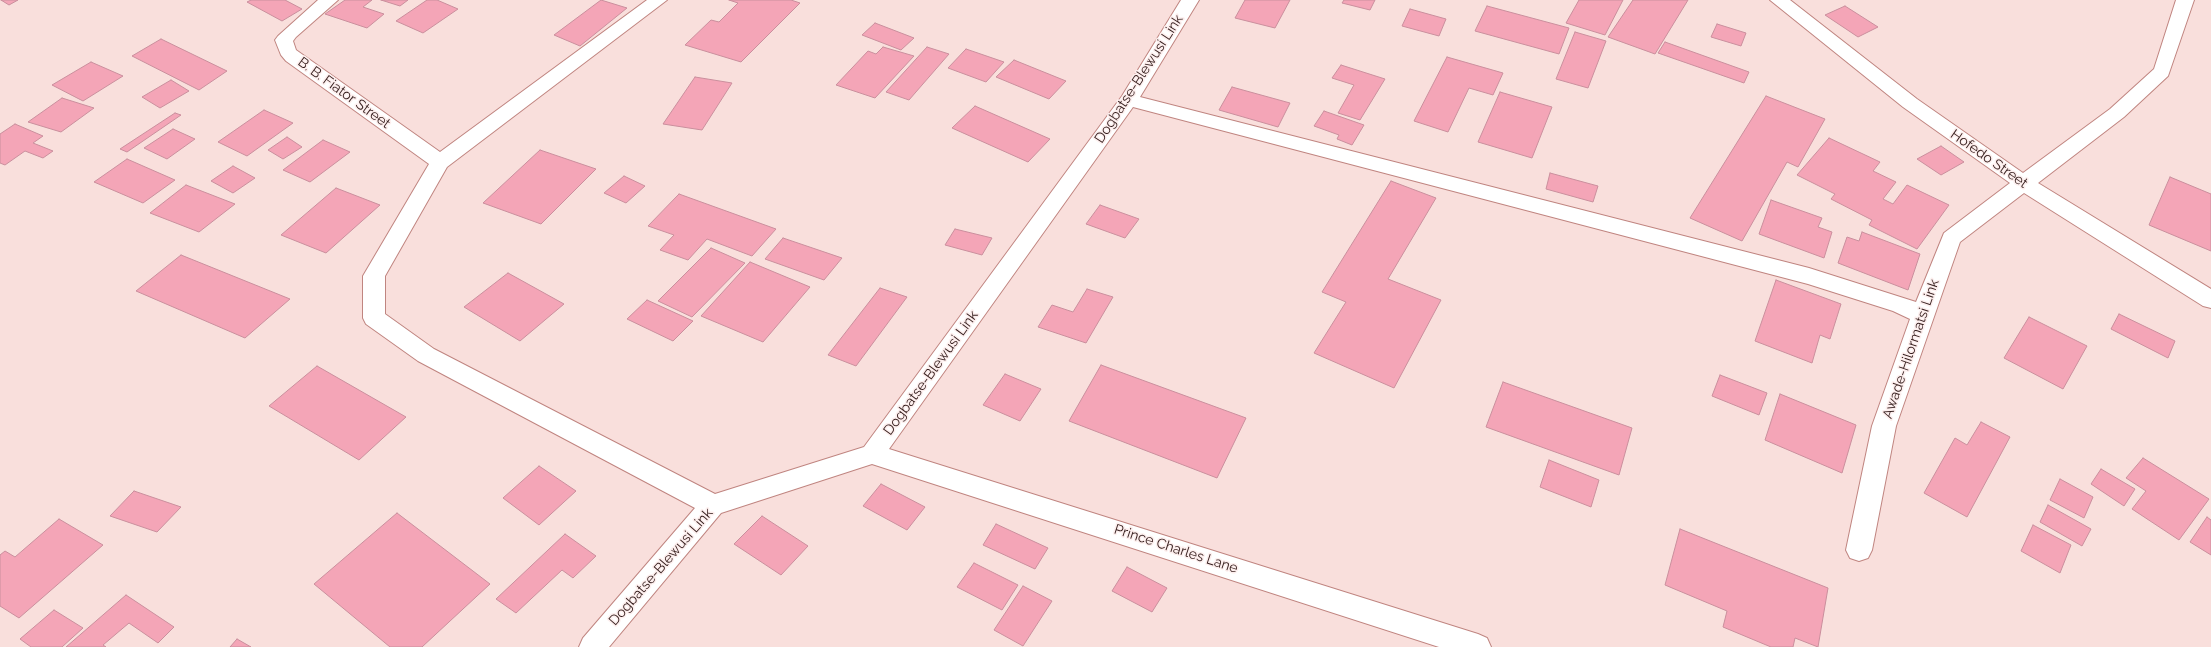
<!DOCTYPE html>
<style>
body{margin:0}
canvas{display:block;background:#f9dfdc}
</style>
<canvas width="2211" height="647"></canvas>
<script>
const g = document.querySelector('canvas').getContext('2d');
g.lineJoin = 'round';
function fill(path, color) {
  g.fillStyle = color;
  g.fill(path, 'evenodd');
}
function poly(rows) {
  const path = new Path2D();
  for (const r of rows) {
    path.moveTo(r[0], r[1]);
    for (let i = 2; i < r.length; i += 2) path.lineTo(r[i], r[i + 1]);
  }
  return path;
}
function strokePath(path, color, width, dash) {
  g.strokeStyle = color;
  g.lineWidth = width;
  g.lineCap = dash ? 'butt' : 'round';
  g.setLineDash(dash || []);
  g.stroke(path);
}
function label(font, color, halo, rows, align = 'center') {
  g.font = font + ' Raleway,sans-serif';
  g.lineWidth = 3;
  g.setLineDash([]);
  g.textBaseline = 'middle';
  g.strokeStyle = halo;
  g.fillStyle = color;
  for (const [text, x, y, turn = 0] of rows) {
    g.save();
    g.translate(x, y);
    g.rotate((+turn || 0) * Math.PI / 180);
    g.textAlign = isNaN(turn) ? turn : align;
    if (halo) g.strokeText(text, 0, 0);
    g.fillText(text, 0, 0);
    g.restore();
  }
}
const building = poly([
 [1,0,18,0,9,5,1,0],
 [251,0,285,0,302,9,282,21,247,2,251,0],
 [345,0,372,0,363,7,384,14,367,28,325,14,345,0],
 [381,0,408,0,400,6,381,0],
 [427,0,437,0,458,9,423,33,396,21,427,0],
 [601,0,627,8,580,46,554,35,601,0],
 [729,0,791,0,800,3,741,62,685,45,711,20,719,22,738,3,729,0],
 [1245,0,1290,0,1275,28,1235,18,1245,0],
 [1344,0,1375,0,1370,10,1342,3,1344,0],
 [1579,0,1623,0,1605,35,1566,23,1579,0],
 [1633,0,1688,0,1655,54,1608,37,1633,0],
 [1487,6,1569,28,1559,54,1475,31,1487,6],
 [1845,6,1878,27,1858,37,1825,15,1845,6],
 [1410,9,1446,19,1439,36,1402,26,1410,9],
 [875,23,914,38,901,50,862,35,875,23],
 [1717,24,1746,33,1741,46,1711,37,1717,24],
 [1575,32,1606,41,1588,88,1556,79,1575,32],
 [161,39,227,71,199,90,132,56,161,39],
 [1665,42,1749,72,1744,83,1658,53,1665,42],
 [883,47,914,56,875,98,836,85,868,51,876,54,883,47],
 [927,47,949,54,909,100,886,92,927,47],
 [966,49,1004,62,986,82,948,68,966,49],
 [1447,57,1503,73,1493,95,1469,88,1448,132,1414,121,1447,57],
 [1014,60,1066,81,1049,99,996,77,1014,60],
 [91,62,123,76,83,101,52,85,91,62],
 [1341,65,1385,79,1360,120,1338,113,1354,85,1332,78,1341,65],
 [695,77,732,83,702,130,663,124,695,77],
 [171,80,189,91,160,108,142,97,171,80],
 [1232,87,1290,103,1278,127,1219,110,1232,87],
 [1500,92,1552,107,1532,158,1478,142,1500,92],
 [1766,96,1825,119,1798,167,1787,162,1742,241,1690,218,1766,96],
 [62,98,94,108,61,132,28,122,62,98],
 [975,106,1050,139,1028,162,952,128,975,106],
 [264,110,293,123,247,156,218,142,264,110],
 [1324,111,1364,125,1352,145,1337,139,1339,135,1314,126,1324,111],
 [175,113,181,115,127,152,120,149,175,113],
 [15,124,43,136,33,143,53,151,43,158,25,151,5,165,0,163,0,134,15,124],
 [173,129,195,139,167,159,144,148,173,129],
 [287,137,302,147,283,159,268,150,287,137],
 [1829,138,1880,162,1873,171,1896,182,1883,199,1893,204,1907,185,1949,205,1917,249,1869,225,1872,220,1831,199,1835,194,1797,175,1829,138],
 [323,140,350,152,310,182,283,170,323,140],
 [1941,146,1964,162,1941,175,1917,159,1941,146],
 [540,150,596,169,541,224,483,203,540,150],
 [127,159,175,180,143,203,94,182,127,159],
 [233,166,255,178,233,193,211,181,233,166],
 [1550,173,1598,186,1593,202,1546,189,1550,173],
 [624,176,645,186,626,203,604,193,624,176],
 [2170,177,2211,194,2211,251,2149,225,2170,177],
 [1391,181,1436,198,1388,279,1441,300,1394,388,1314,353,1346,302,1322,292,1391,181],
 [186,185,235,204,199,232,150,213,186,185],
 [336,188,380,205,326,253,281,235,336,188],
 [679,194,776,229,752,256,707,239,688,260,660,250,674,235,648,226,679,194],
 [1771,200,1822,218,1818,227,1832,232,1824,258,1759,234,1771,200],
 [1100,205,1139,219,1125,238,1086,224,1100,205],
 [955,229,992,238,982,255,945,245,955,229],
 [1862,232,1920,254,1908,290,1838,263,1847,237,1859,241,1862,232],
 [783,238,842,258,824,280,765,259,783,238],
 [711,248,745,263,692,317,658,301,711,248],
 [181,255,290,299,245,338,136,291,181,255],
 [750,262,810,287,763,342,701,316,750,262],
 [508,273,564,304,520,341,464,307,508,273],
 [1776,280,1841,304,1830,339,1820,335,1812,363,1755,341,1776,280],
 [880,288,907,297,856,366,828,355,880,288],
 [1087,289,1113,297,1086,343,1038,327,1052,305,1073,312,1087,289],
 [647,300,693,321,673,341,627,319,647,300],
 [2119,314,2175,341,2168,358,2111,329,2119,314],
 [2029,317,2087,346,2063,389,2004,358,2029,317],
 [1101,365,1246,418,1217,478,1069,421,1101,365],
 [317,366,406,417,359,460,269,406,317,366],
 [1005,374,1041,389,1020,421,983,405,1005,374],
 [1720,375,1767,393,1759,415,1712,396,1720,375],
 [1503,382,1632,428,1619,475,1486,427,1503,382],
 [1780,394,1856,425,1842,473,1765,440,1780,394],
 [1981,422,2010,437,1967,517,1924,493,1955,438,1967,445,1981,422],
 [2143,458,2209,499,2179,540,2132,509,2146,491,2126,478,2143,458],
 [1549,460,1599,480,1591,507,1540,487,1549,460],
 [539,466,576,491,539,525,503,498,539,466],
 [2101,469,2135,489,2124,506,2091,484,2101,469],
 [2060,479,2093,497,2084,518,2050,500,2060,479],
 [881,484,925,507,907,530,863,506,881,484],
 [134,491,181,507,157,532,110,516,134,491],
 [2048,505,2091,529,2082,546,2040,522,2048,505],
 [397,513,490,584,422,647,390,647,314,584,397,513],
 [762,516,808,546,781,575,734,544,762,516],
 [2207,517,2211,520,2211,555,2190,542,2207,517],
 [59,519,103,545,19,618,0,606,0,555,5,551,15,557,59,519],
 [996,524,1048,548,1035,569,983,545,996,524],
 [2033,525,2071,545,2060,573,2021,551,2033,525],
 [1680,529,1828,588,1818,647,1795,638,1793,647,1771,647,1723,627,1727,611,1665,585,1680,529],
 [565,534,596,556,573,578,562,570,516,613,496,599,565,534],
 [974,563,1018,585,1002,610,957,587,974,563],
 [1127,567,1167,588,1152,612,1112,591,1127,567],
 [1023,586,1052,601,1023,646,994,630,1023,586],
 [126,595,174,627,158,643,129,623,103,645,106,647,66,647,126,595],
 [54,610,83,628,62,647,31,647,20,639,54,610],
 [237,639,251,647,230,647,237,639]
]);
const minor = poly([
 [318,0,338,0,296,37,293,41,296,50,440,152,647,0,667,0,447,167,385,276,385,314,434,349,715,494,864,447,1122,96,1181,0,1199,0,1140,97,1809,268,1916,302,1944,233,2010,183,1903,107,1770,0,1790,0,1917,99,2023,173,2110,109,2154,69,2176,0,2194,0,2168,76,2124,117,2038,183,2211,289,2211,308,2203,306,2024,193,1960,242,1896,426,1872,550,1868,558,1859,561,1850,558,1846,550,1872,426,1910,319,1893,311,1808,284,1133,107,889,449,1478,634,1487,638,1491,647,1439,647,872,464,721,513,609,647,579,647,583,638,695,508,418,361,366,324,363,318,363,276,429,164,286,61,281,55,275,40,278,36,318,0]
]);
const streetNames = [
 ["Dogbatse-Blewusi Link",1139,79,-57],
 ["B. B. Fiator Street",344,93,36],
 ["Hofedo Street",1989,159,35],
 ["Awade-Hilormatsi Link",1911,349,-71],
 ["Dogbatse-Blewusi Link",931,373,-54],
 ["Prince Charles Lane",1176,549,18],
 ["Dogbatse-Blewusi Link",661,567,-49]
];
fill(building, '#f4a5b7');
strokePath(building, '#ca8f9d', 1);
strokePath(minor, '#c08580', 2);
fill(minor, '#fff');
label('14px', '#321b1a', '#fdefee', streetNames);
</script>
